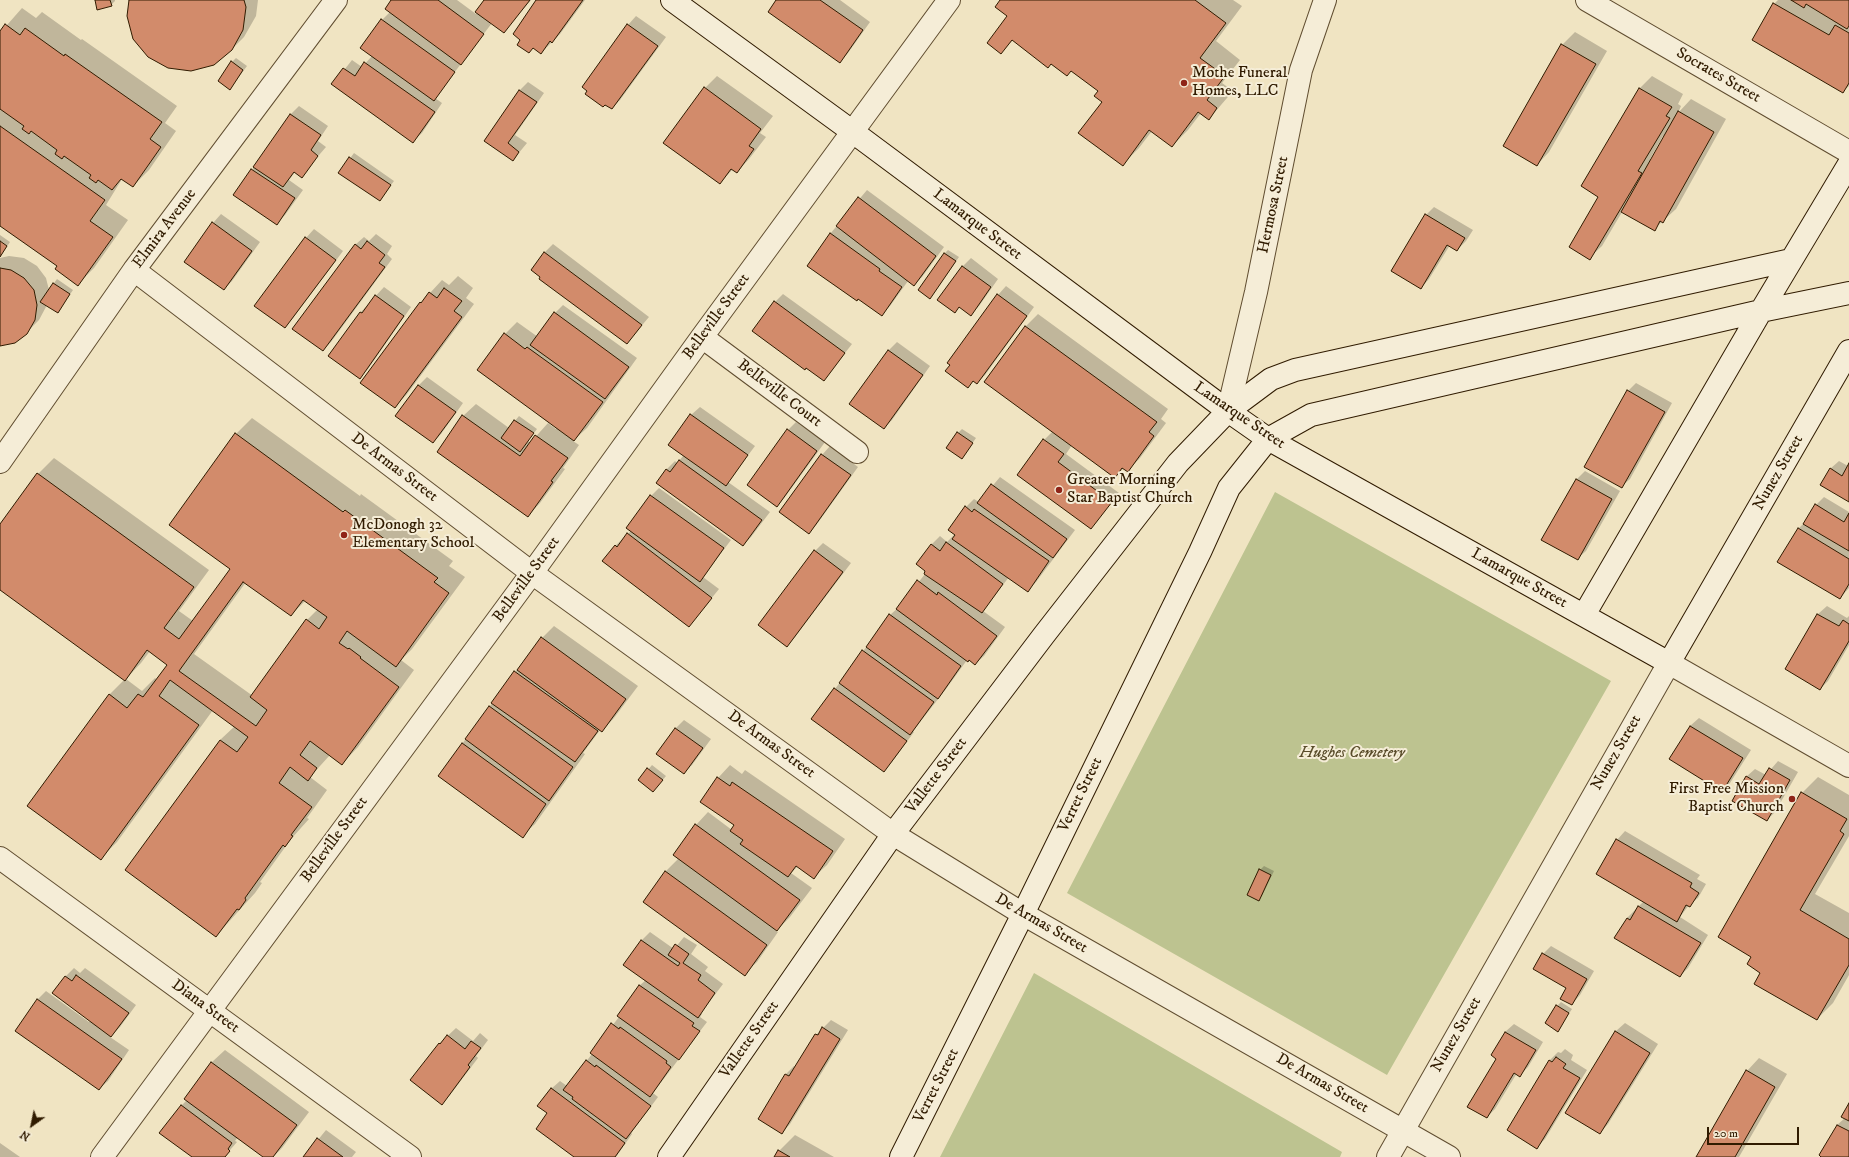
<!DOCTYPE html>
<style>
body{margin:0}
#map{position:relative;width:1849px;height:1157px;overflow:hidden;background:#f0e4c2;font-family:"IM FELL DW Pica",serif}
canvas{display:block}
.north{position:absolute;left:12px;top:1105px;width:40px;height:40px;-webkit-text-stroke:3px #f5edd7;paint-order:stroke;rotate:213deg;font-size:11px;font-weight:700;line-height:16px;text-align:center;color:#301b00}
.north::after{content:'';display:block;margin:auto;width:14px;height:18px;background:#301b00;clip-path:polygon(50% 0,100% 100%,50% 72%,0 100%)}
.scale{position:absolute;left:1707px;top:1127px;width:92px;height:18px;box-sizing:border-box;border:2px solid #301b00;border-top:0;padding-left:5px;font-size:12px;line-height:14px;white-space:nowrap;color:#301b00;-webkit-text-stroke:3px #f5edd7;paint-order:stroke}
</style>
<div id="map">
<canvas width="1849" height="1157"></canvas>
<div class="north">N</div>
<div class="scale">20 m</div>
</div>
<script>
const g = document.querySelector('canvas').getContext('2d');
g.lineJoin = 'round';
function fill(path, color) {
  g.fillStyle = color;
  g.fill(path, 'evenodd');
}
function poly(rows) {
  const path = new Path2D();
  for (const r of rows) {
    path.moveTo(r[0], r[1]);
    for (let i = 2; i < r.length; i += 2) path.lineTo(r[i], r[i + 1]);
  }
  return path;
}
function strokePath(path, color, width, dash) {
  g.strokeStyle = color;
  g.lineWidth = width;
  g.lineCap = dash ? 'butt' : 'round';
  g.setLineDash(dash || []);
  g.stroke(path);
}
function label(font, color, halo, rows, align = 'center') {
  g.font = font + ' "IM FELL DW Pica",serif';
  g.lineWidth = 4;
  g.setLineDash([]);
  g.textBaseline = 'middle';
  g.strokeStyle = halo;
  g.fillStyle = color;
  for (const [text, x, y, turn = 0] of rows) {
    g.save();
    g.translate(x, y);
    g.rotate((+turn || 0) * Math.PI / 180);
    g.textAlign = isNaN(turn) ? turn : align;
    if (halo) g.strokeText(text, 0, 0);
    g.fillText(text, 0, 0);
    g.restore();
  }
}
const green = poly([
 [1275,492,1611,681,1387,1075,1067,893],
 [1034,973,1342,1152,1340,1157,940,1157]
]);
const shadow = poly([
 [96,0,115,0,115,1,111,5],
 [130,0,258,0,256,16,244,37,231,50],
 [392,0,457,0,476,14,485,0,531,0,504,31,492,23,435,98,442,103,422,133,413,141,333,84,352,60,362,67,372,56,382,20,390,12],
 [537,0,585,0,560,34,541,53,533,48,529,52,522,20],
 [778,0,840,0,870,22,848,53,840,62],
 [1001,0,1233,0,1242,6,1216,41,1240,60,1222,83,1233,91,1209,119,1201,113,1188,130,1172,146,1152,131,1139,148,1123,164,1099,91,1071,70,1052,63,1048,67,1013,40,1001,53,1009,16],
 [1778,0,1849,0,1849,86,1842,92,1774,4],
 [22,8,36,18,42,12,81,40,82,39,177,106,165,123,176,131,149,170,133,186,122,179,106,205,128,220,94,268,78,284,58,266,0,225,0,33],
 [636,16,666,37,620,100,612,108,583,87,628,25],
 [1575,32,1607,51,1549,152,1537,165,1562,45],
 [236,58,247,66,230,89,232,62],
 [717,76,773,116,760,133,766,137,749,159,737,172,733,169,720,183,705,88],
 [1652,76,1683,94,1678,104,1681,106,1678,113,1691,99,1726,119,1676,209,1654,229,1622,212,1602,246,1589,258,1600,197,1582,186,1640,88],
 [1663,136,1665,137,1652,160,1650,159],
 [528,82,544,93,515,135,527,143,513,160,485,141,520,90],
 [299,106,328,126,318,141,326,147,301,176,295,172,289,180,303,190,285,215,277,223,235,194,291,114],
 [354,153,394,181,380,200,340,172],
 [867,190,944,247,922,277,914,285,908,281,890,306,882,314,830,234],
 [1434,207,1473,230,1466,241,1457,250,1450,245,1429,279,1421,288,1426,215],
 [221,214,260,242,232,281,224,289,185,262,213,223],
 [314,229,343,251,293,318,285,327,306,238],
 [376,234,392,246,387,254,392,259,331,342,323,350,355,245,364,237,369,241],
 [0,235,10,242,0,257],
 [553,244,649,317,627,343,544,253],
 [948,250,959,257,934,293,944,254],
 [9,256,24,258,37,266,46,278,49,290,57,279,73,290,58,312,47,305,39,320,26,333,0,345,0,258],
 [971,258,998,279,979,306,971,314,962,267],
 [458,276,473,288,466,298,474,304,407,394,395,407,430,293,442,280,449,285],
 [1006,286,1034,307,985,375,977,383,974,381,968,386,998,295],
 [384,287,411,307,368,369,359,378,330,356,361,312],
 [783,294,852,344,824,380,775,302],
 [563,305,637,358,587,428,573,441,579,445,563,468,565,469,540,503,528,516,463,416,476,404,509,428,519,416,537,429,528,441,530,443,548,423,556,429,557,427,505,334,517,322,538,337,555,313],
 [1038,314,1168,409,1161,419,1166,423,1140,458,1128,470,1124,468,1115,476,1072,445,1066,454,1119,493,1091,528,1018,475,1044,440,1053,431,985,381,1026,326],
 [897,342,930,366,892,420,884,428,850,403,889,350],
 [427,377,463,403,441,434,433,442,418,386],
 [1636,383,1672,403,1630,479,1621,487,1628,391],
 [700,407,755,446,728,482,770,512,751,537,743,545,657,483,667,469,675,461,677,463,684,455,691,415],
 [252,418,360,496,361,494,453,561,449,566,465,577,412,649,401,660,414,670,358,747,342,764,330,755,310,777,327,790,307,818,309,819,291,839,260,882,262,883,255,893,216,936,126,870,220,740,235,726,213,710,117,842,101,858,109,695,125,679,0,588,0,526,38,474,54,458,209,570,179,611,193,621,231,568,236,434],
 [246,582,291,615,306,600,318,609,307,620,253,696,194,654],
 [150,651,168,664,157,680,155,678,142,691,126,679,141,663],
 [796,422,825,442,785,497,777,506,788,430],
 [962,429,976,438,962,458,958,433],
 [830,446,858,467,817,524,809,533,822,455],
 [1839,461,1848,466,1849,465,1849,501,1830,469],
 [1585,471,1620,491,1586,551,1577,559,1577,479],
 [1000,477,1075,530,1036,582,1028,590,1009,577,983,611,1005,627,984,656,975,664,969,659,967,660,946,689,913,731,914,732,892,762,884,770,835,689,890,615,899,607,925,574,931,545,940,536,947,542,955,534,966,507,974,499,979,502],
 [659,488,731,540,703,577,719,589,689,626,615,546,631,531,651,496],
 [1824,497,1849,512,1849,588,1840,598,1798,529,1805,522,1816,505],
 [823,543,851,563,795,637,787,645,759,625,815,551],
 [1827,606,1847,618,1849,616,1849,645,1828,681,1820,689,1786,669,1818,614],
 [554,626,638,686,614,718,602,731,600,730,583,753,585,754,535,824,522,836,462,744,515,672,542,638],
 [1699,718,1751,750,1730,783,1722,791,1670,759,1690,726],
 [684,720,711,739,692,765,684,773,658,753,676,728],
 [1778,761,1798,772,1775,812,1767,820,1746,777,1755,769,1766,775],
 [652,765,666,776,657,787,640,779],
 [730,765,742,774,745,770,845,839,827,865,814,877,798,866,791,873,812,888,790,917,776,931,778,932,757,962,744,974,644,901,666,871,679,858,675,854,696,825,708,812,732,830,735,825,718,778],
 [1818,777,1849,795,1849,836,1815,894,1849,913,1849,975,1833,1003,1817,1019,1762,972,1753,956,1802,793],
 [1625,831,1700,875,1697,879,1706,884,1698,898,1689,905,1680,917,1708,935,1688,968,1680,976,1616,937,1627,918,1644,901,1617,840],
 [1264,866,1274,871,1262,896,1258,899,1248,895,1260,870],
 [650,932,674,949,684,937,697,945,691,954,708,967,705,971,723,984,701,1013,702,1014,700,1017,707,1022,653,1093,658,1097,631,1133,632,1134,616,1157,576,1157,548,1113,551,1089,560,1081,567,1086,592,1054,591,1053,619,1017,639,986,646,980,625,965,642,940],
 [1551,946,1594,971,1580,995,1572,1004,1568,988,1543,954],
 [74,968,80,973,85,968,136,1005,120,1027,110,1037,129,1050,108,1081,99,1089,16,1030,38,999,46,991,89,1022,91,1020,65,977],
 [1561,1002,1572,1009,1558,1030,1557,1006],
 [831,1020,848,1030,790,1124,782,1133,759,1118,786,1074,794,1066,796,1067,816,1035],
 [1625,1023,1658,1044,1608,1124,1600,1133,1566,1112,1616,1031],
 [1514,1024,1543,1042,1528,1067,1520,1075,1517,1073,1495,1109,1487,1117,1498,1058,1505,1032],
 [456,1028,473,1041,480,1033,488,1040,476,1056,478,1058,450,1095,442,1103,439,1044],
 [1565,1049,1573,1055,1571,1060,1587,1070,1545,1139,1537,1147,1508,1130,1550,1060,1558,1052,1561,1053],
 [225,1050,309,1112,282,1148,273,1157,264,1157,238,1137,235,1141,237,1142,224,1157,194,1157,181,1106,187,1100,186,1098,212,1062],
 [1759,1058,1787,1074,1739,1157,1697,1157,1747,1071],
 [1849,1105,1849,1157,1823,1157,1820,1155,1837,1125,1845,1118],
 [326,1130,356,1152,352,1157,304,1157],
 [795,1135,834,1157,775,1157,779,1151],
 [0,1143,20,1157,0,1157]
]);
const building = poly([
 [95,0,110,0,112,6,97,10,95,0],
 [129,0,244,0,246,7,243,30,232,50,214,65,191,71,168,68,148,57,133,39,127,16,129,0],
 [391,0,438,0,484,34,461,65,385,9,391,0],
 [484,0,530,0,504,33,475,12,484,0],
 [536,0,583,0,552,43,550,41,541,54,533,48,529,53,517,45,520,40,513,34,536,0],
 [776,0,820,0,863,30,840,63,768,12,776,0],
 [1000,0,1195,0,1226,23,1200,58,1225,76,1207,100,1217,108,1209,120,1198,112,1172,147,1149,130,1123,166,1078,133,1102,102,1094,96,1098,91,1071,71,1067,76,1051,64,1048,68,1012,40,1001,54,987,43,1007,16,995,7,1000,0],
 [1791,0,1849,0,1849,26,1847,29,1806,4,1804,8,1791,0],
 [1773,3,1829,35,1835,25,1849,33,1849,83,1843,93,1752,40,1773,3],
 [381,19,455,72,434,101,360,48,381,19],
 [5,24,20,35,25,28,64,56,65,54,162,122,150,139,161,147,133,187,121,179,112,190,98,180,96,183,89,178,91,175,64,156,62,159,55,154,57,150,31,131,29,134,22,129,24,126,0,109,0,31,5,24],
 [627,24,658,46,612,109,605,105,603,107,585,94,587,91,582,87,627,24],
 [1561,44,1596,64,1537,166,1503,146,1561,44],
 [231,61,243,70,230,90,218,81,231,61],
 [364,62,435,112,413,143,331,84,343,68,355,76,364,62],
 [704,87,761,129,749,146,754,149,737,173,731,169,720,184,663,143,704,87],
 [1639,88,1672,107,1666,116,1670,118,1638,171,1642,173,1590,260,1569,247,1598,197,1581,186,1639,88],
 [519,90,537,102,508,143,519,152,513,161,484,141,519,90],
 [1678,111,1714,132,1663,223,1660,221,1655,231,1621,212,1678,111],
 [290,114,321,135,311,150,318,156,302,178,294,172,283,187,253,167,290,114],
 [0,126,105,200,90,221,113,237,78,286,55,269,57,266,0,226,0,126],
 [349,157,391,185,380,201,338,173,349,157],
 [251,169,295,198,277,225,233,195,251,169],
 [858,197,936,256,914,286,836,226,858,197],
 [1425,214,1465,238,1457,251,1447,245,1421,289,1391,271,1425,214],
 [212,222,252,251,224,290,184,262,212,222],
 [830,233,880,269,879,271,902,287,882,316,858,299,857,301,807,266,830,233],
 [305,237,336,260,285,328,254,306,305,237],
 [0,241,7,246,0,257,0,241],
 [367,241,385,255,379,263,385,267,323,351,292,329,355,244,361,249,367,241],
 [544,252,642,325,627,344,539,279,540,277,531,270,544,252],
 [944,253,956,261,930,299,918,290,944,253],
 [962,266,991,287,971,316,959,307,955,313,937,300,962,266],
 [0,268,11,270,24,278,34,290,37,305,35,320,27,334,15,343,0,346,0,268],
 [53,283,70,294,58,313,40,302,53,283],
 [444,288,462,301,454,311,462,317,395,408,360,383,420,302,421,303,429,292,437,298,444,288],
 [997,294,1027,316,977,384,973,381,968,388,945,371,950,365,947,363,997,294],
 [375,295,404,316,360,379,328,356,360,312,362,313,375,295],
 [774,301,845,353,824,381,806,368,805,370,752,331,774,301],
 [554,312,629,367,605,399,530,345,554,312],
 [1025,326,1157,422,1149,432,1154,436,1128,472,1122,468,1115,478,984,382,1025,326],
 [504,333,525,349,527,347,603,402,574,441,477,370,504,333],
 [888,350,923,375,884,429,849,404,888,350],
 [418,385,456,412,433,443,395,416,418,385],
 [1627,390,1665,412,1622,488,1584,467,1627,390],
 [690,414,748,455,726,486,668,445,690,414],
 [462,415,520,456,535,435,568,458,551,481,553,482,528,517,437,452,462,415],
 [514,420,534,433,520,452,501,438,514,420],
 [787,429,817,451,777,507,747,485,787,429],
 [957,432,973,443,962,459,946,448,957,432],
 [235,433,343,512,345,510,438,578,434,582,449,593,396,667,347,631,339,643,348,649,349,648,361,657,360,658,399,687,342,765,310,741,300,755,317,768,308,781,290,767,279,783,312,807,291,835,293,836,285,847,283,845,245,898,246,900,239,910,237,909,216,937,125,870,220,740,237,752,248,737,170,680,159,696,199,725,101,860,27,806,109,694,127,708,138,694,143,697,167,665,147,650,125,681,0,590,0,524,37,473,194,587,164,628,179,639,230,569,169,525,235,433],
 [243,582,291,616,303,600,327,617,319,629,306,619,250,697,267,710,256,726,179,671,243,582],
 [1043,439,1064,454,1058,462,1112,502,1091,529,1017,475,1043,439],
 [821,454,851,475,809,534,779,512,821,454],
 [679,460,762,520,743,546,656,483,666,469,670,472,679,460],
 [1849,463,1849,502,1820,485,1830,468,1842,476,1849,463],
 [1576,479,1612,499,1578,560,1541,540,1576,479],
 [991,484,1067,539,1053,558,977,503,991,484],
 [650,495,724,548,700,582,626,528,650,495],
 [1815,504,1844,522,1849,513,1849,551,1803,524,1815,504],
 [965,506,972,512,974,509,1049,561,1028,592,952,539,955,535,948,530,965,506],
 [1798,528,1849,559,1849,584,1840,599,1777,562,1798,528],
 [627,533,712,598,689,627,602,561,615,545,617,547,627,533],
 [946,542,1003,584,982,613,924,574,925,571,916,564,931,544,940,551,946,542],
 [814,550,843,572,787,647,758,625,814,550],
 [917,580,937,595,938,592,997,636,975,665,969,660,968,662,896,609,917,580],
 [889,614,961,666,938,699,866,647,889,614],
 [1817,614,1839,626,1843,620,1849,624,1849,641,1820,690,1785,669,1817,614],
 [541,637,626,699,602,732,517,670,541,637],
 [862,650,934,702,910,735,839,683,862,650],
 [514,671,598,731,575,762,491,703,514,671],
 [834,688,907,741,884,772,811,719,834,688],
 [489,706,573,767,549,801,465,739,489,706],
 [1690,726,1743,758,1722,792,1669,759,1690,726],
 [675,728,703,748,684,774,656,754,675,728],
 [462,743,546,804,523,838,438,776,462,743],
 [647,768,663,780,653,792,638,780,647,768],
 [1769,768,1790,780,1767,821,1732,801,1746,776,1759,784,1769,768],
 [717,777,730,786,732,782,833,851,814,879,796,866,788,877,740,844,743,840,730,831,734,825,700,802,717,777],
 [1801,792,1847,819,1840,831,1844,834,1800,910,1849,939,1849,965,1817,1020,1754,984,1760,973,1747,964,1751,957,1718,937,1801,792],
 [695,824,800,900,777,931,673,855,695,824],
 [1616,839,1692,883,1690,887,1699,893,1690,907,1686,905,1677,922,1596,874,1616,839],
 [1259,869,1271,875,1259,901,1247,895,1259,869],
 [665,871,767,945,745,976,643,902,665,871],
 [1638,906,1701,943,1680,977,1614,938,1627,918,1630,920,1638,906],
 [641,940,678,966,680,963,668,955,675,944,689,954,683,963,701,975,698,980,715,993,698,1018,623,965,641,940],
 [1542,953,1587,979,1572,1005,1560,999,1566,988,1533,969,1542,953],
 [76,975,129,1013,111,1037,52,993,65,976,72,981,76,975],
 [639,985,694,1023,692,1026,700,1031,679,1060,617,1016,639,985],
 [37,999,122,1059,99,1090,15,1031,37,999],
 [1556,1005,1569,1013,1558,1032,1545,1023,1556,1005],
 [611,1023,619,1029,620,1027,667,1061,666,1063,671,1067,650,1097,590,1053,611,1023],
 [822,1027,840,1039,782,1134,758,1119,785,1074,789,1076,815,1034,818,1035,822,1027],
 [1615,1031,1650,1053,1600,1134,1565,1113,1615,1031],
 [1505,1032,1536,1050,1520,1077,1514,1073,1487,1118,1467,1107,1496,1059,1491,1055,1505,1032],
 [447,1035,465,1049,471,1041,481,1048,468,1065,470,1067,442,1105,410,1080,439,1043,440,1044,447,1035],
 [1556,1057,1566,1064,1563,1068,1580,1078,1537,1149,1507,1130,1549,1060,1552,1062,1556,1057],
 [586,1060,595,1067,596,1065,651,1106,626,1139,572,1099,573,1097,563,1090,586,1060],
 [211,1062,297,1125,273,1157,263,1157,184,1099,211,1062],
 [1746,1070,1775,1087,1735,1157,1696,1157,1746,1070],
 [551,1088,625,1143,615,1157,574,1157,536,1129,547,1113,537,1106,551,1088],
 [1849,1103,1849,1121,1841,1117,1849,1103],
 [181,1105,232,1143,228,1149,230,1151,225,1157,192,1157,159,1133,181,1105],
 [1837,1125,1849,1131,1849,1157,1821,1157,1819,1155,1837,1125],
 [317,1138,343,1157,303,1157,317,1138],
 [778,1150,790,1157,774,1157,778,1150]
]);
const street = poly([
 [1587,0,1849,152],
 [134,270,532,573,893,834,1023,914,1449,1157],
 [702,337,857,452],
 [1228,411,1256,292,1301,70,1325,0],
 [0,462,134,270,336,0],
 [0,858,410,1157],
 [102,1157,532,573,702,337,949,0],
 [1388,1157,1669,663,1849,766]
]);
const secondary = poly([
 [672,0,853,132,1228,411,1268,439,1669,663,1849,351],
 [1584,615,1761,311,1849,164],
 [669,1157,893,834,1044,635,1178,463,1228,411,1271,379,1295,370,1791,260],
 [901,1157,1023,914,1200,552,1229,488,1268,439,1311,415,1761,311,1849,293]
]);
const markers = [
 [1184,83,4,"#8f2418"],
 [1059,490,4,"#8f2418"],
 [344,535,4,"#8f2418"],
 [1792,799,4,"#8f2418"]
];
const poiNames = [
 ["Mothe Funeral",1192,74],
 ["Homes, LLC",1192,92],
 ["Greater Morning",1067,481],
 ["Star Baptist Church",1067,499],
 ["McDonogh 32",352,526],
 ["Elementary School",352,544],
 ["First Free Mission",1784,790,"right"],
 ["Baptist Church",1784,808,"right"]
];
const streetNames = [
 ["Socrates Street",1718,76,30],
 ["Hermosa Street",1274,205,-78],
 ["Lamarque Street",977,225,37],
 ["Elmira Avenue",165,229,-53],
 ["Belleville Street",717,317,-54],
 ["Belleville Court",779,394,37],
 ["Lamarque Street",1239,416,34],
 ["De Armas Street",394,468,37],
 ["Nunez Street",1779,473,-60],
 ["Lamarque Street",1519,579,29],
 ["Belleville Street",527,580,-54],
 ["De Armas Street",771,745,36],
 ["Nunez Street",1617,753,-60],
 ["Vallette Street",937,776,-53],
 ["Verret Street",1081,795,-64],
 ["Belleville Street",335,840,-54],
 ["De Armas Street",1041,924,30],
 ["Diana Street",205,1007,36],
 ["Nunez Street",1457,1035,-60],
 ["Vallette Street",750,1040,-55],
 ["De Armas Street",1322,1084,30],
 ["Verret Street",937,1086,-63]
];
const parkNames = [
 ["Hughes Cemetery",1352,754]
];
fill(green, '#bdc390');
fill(shadow, '#0003');
fill(building, '#d28b6b');
strokePath(building, '#301b00', 1);
strokePath(street, '#604d30', 24);
strokePath(secondary, '#301b00', 24);
strokePath(street, '#f5edd7', 22);
strokePath(secondary, '#f5edd7', 22);
for (const [x, y, r, color] of markers) {
  const dot = new Path2D();
  dot.arc(x, y, r, 0, 2 * Math.PI);
  g.fillStyle = color;
  g.fill(dot);
  strokePath(dot, '#f5edd7', 1.5);
}
label('16px', '#301b00', '#f5edd7', poiNames, 'left');
label('16px', '#301b00', '#f5edd7', streetNames);
label('italic 16px', '#5a4d2b', '#f5edd7', parkNames);
</script>
